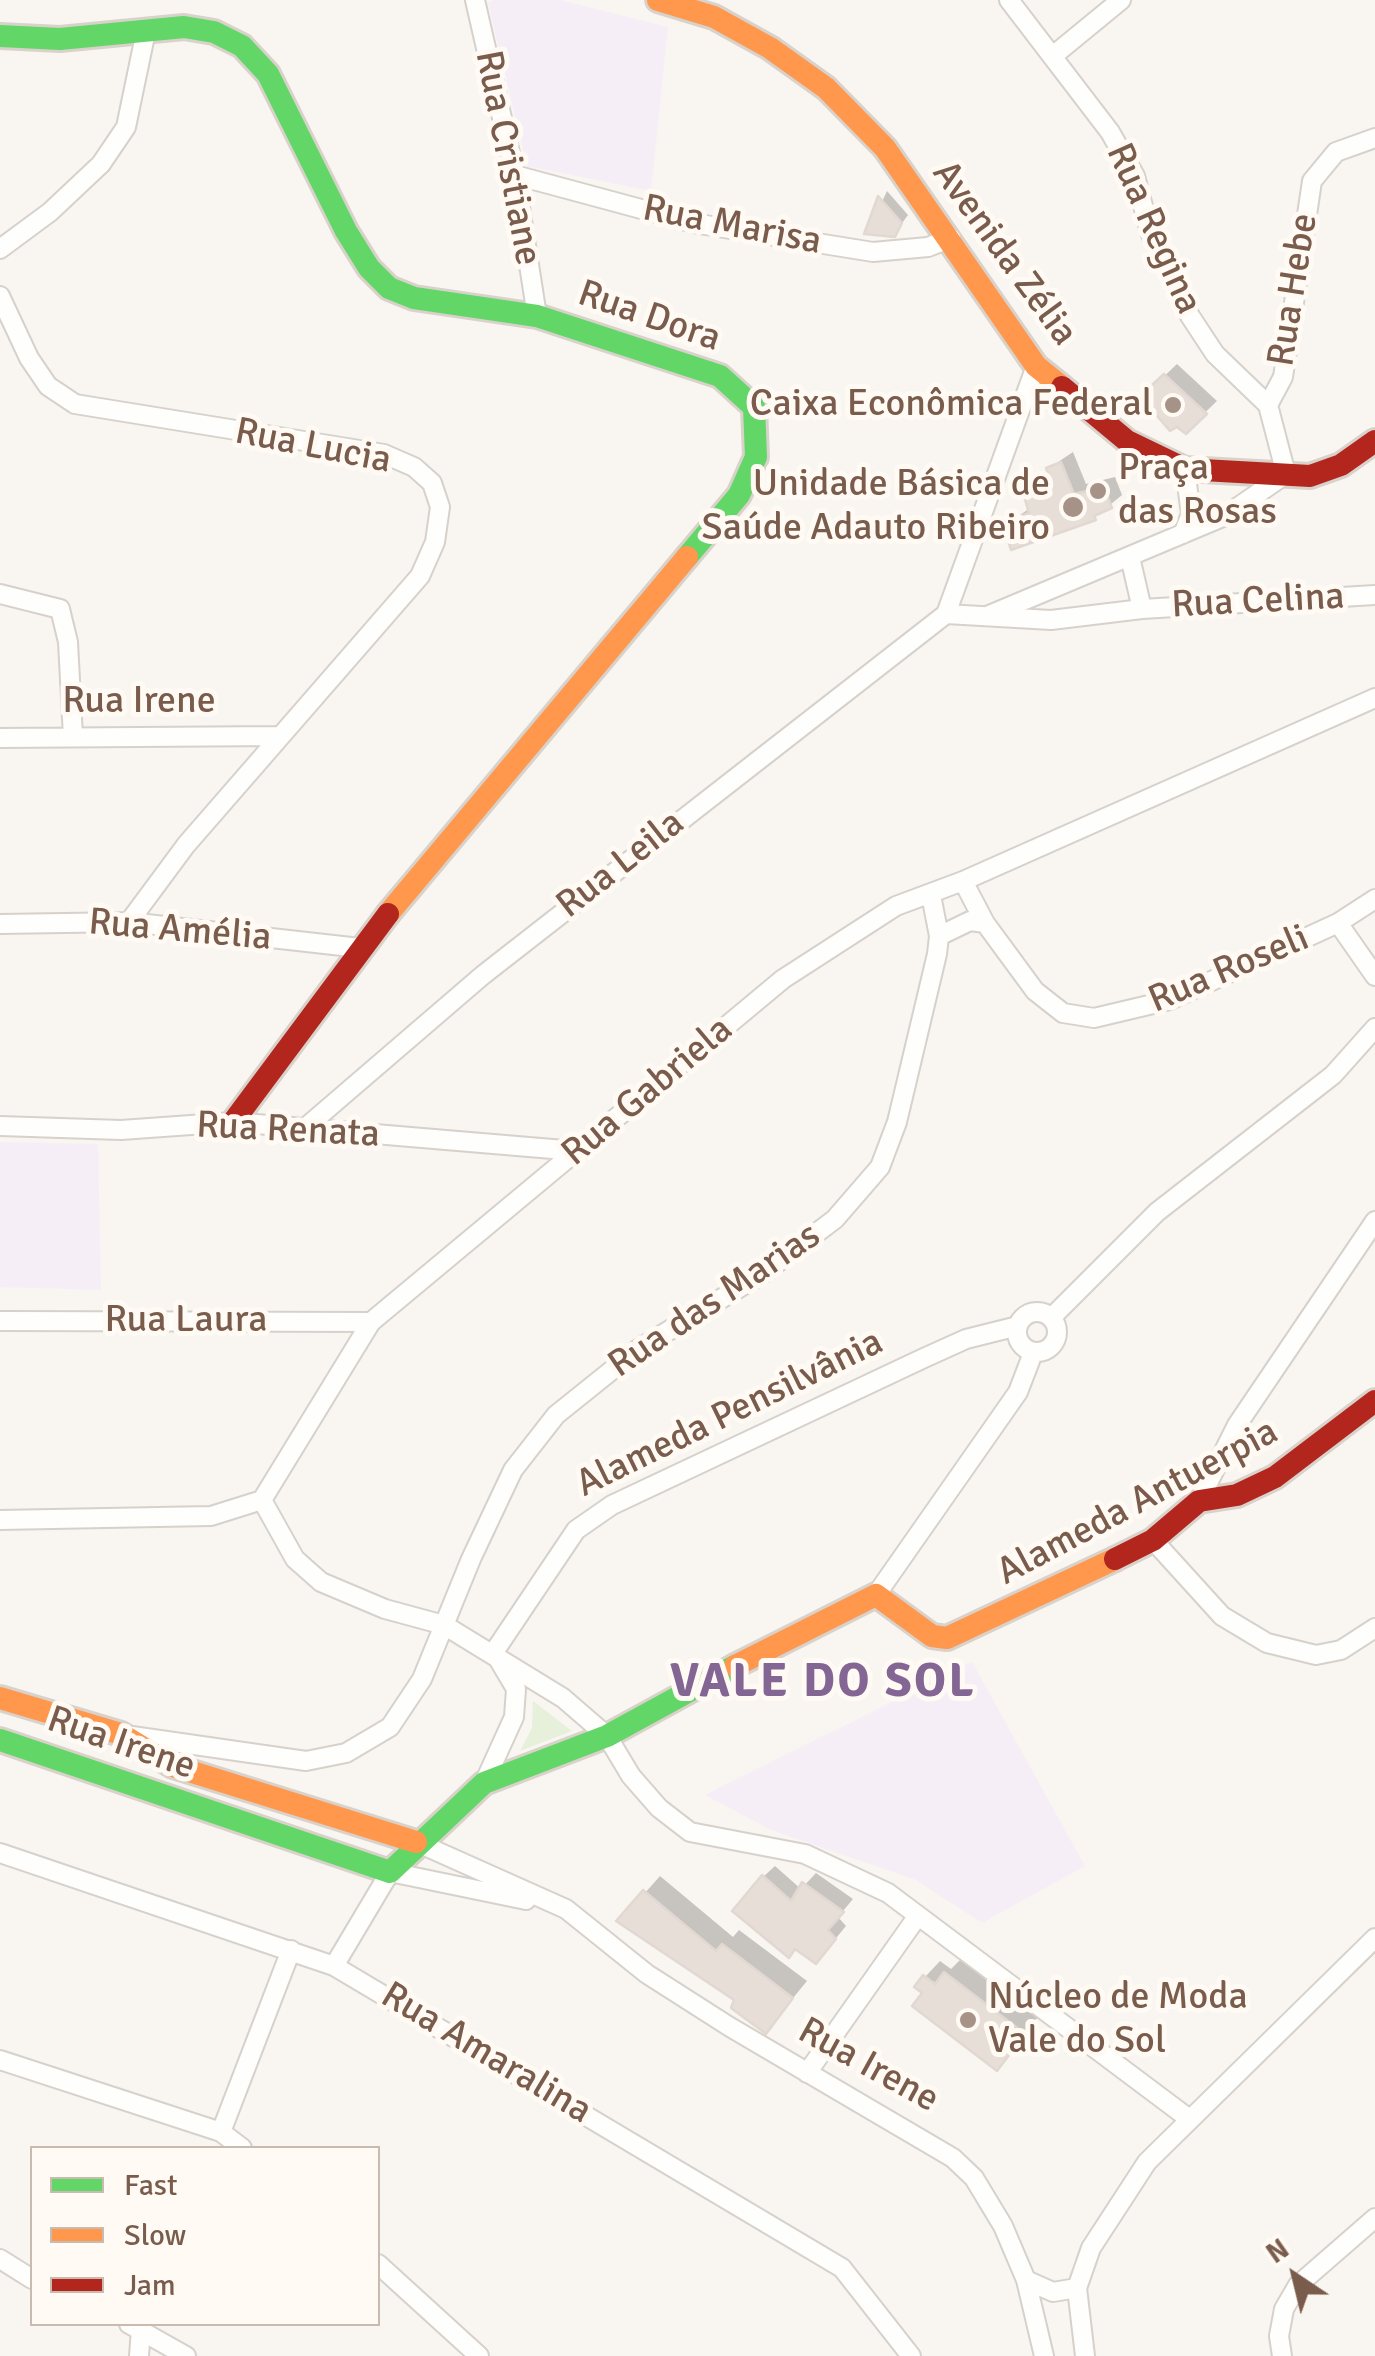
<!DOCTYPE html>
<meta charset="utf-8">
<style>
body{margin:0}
#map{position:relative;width:1375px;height:2356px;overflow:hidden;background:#f9f5f0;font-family:Signika,sans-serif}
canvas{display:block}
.legend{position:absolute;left:30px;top:2146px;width:350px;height:180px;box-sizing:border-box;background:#fffaf3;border:2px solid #cabbb1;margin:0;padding:12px 18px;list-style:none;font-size:30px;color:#7a5c4d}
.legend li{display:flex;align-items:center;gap:20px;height:50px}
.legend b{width:50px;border:2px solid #cabbb1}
.north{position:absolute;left:1245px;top:2226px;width:100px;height:100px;-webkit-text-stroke:8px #fffaf3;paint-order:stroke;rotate:325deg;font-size:28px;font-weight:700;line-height:40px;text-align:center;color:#7a5c4d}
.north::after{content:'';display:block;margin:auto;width:35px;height:45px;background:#7a5c4d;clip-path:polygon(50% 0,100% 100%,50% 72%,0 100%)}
</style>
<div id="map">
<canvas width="1375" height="2356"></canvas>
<ul class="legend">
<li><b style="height:12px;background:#63d668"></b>Fast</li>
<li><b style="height:12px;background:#ff974d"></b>Slow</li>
<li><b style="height:12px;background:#b3261e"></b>Jam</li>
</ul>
<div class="north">N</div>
</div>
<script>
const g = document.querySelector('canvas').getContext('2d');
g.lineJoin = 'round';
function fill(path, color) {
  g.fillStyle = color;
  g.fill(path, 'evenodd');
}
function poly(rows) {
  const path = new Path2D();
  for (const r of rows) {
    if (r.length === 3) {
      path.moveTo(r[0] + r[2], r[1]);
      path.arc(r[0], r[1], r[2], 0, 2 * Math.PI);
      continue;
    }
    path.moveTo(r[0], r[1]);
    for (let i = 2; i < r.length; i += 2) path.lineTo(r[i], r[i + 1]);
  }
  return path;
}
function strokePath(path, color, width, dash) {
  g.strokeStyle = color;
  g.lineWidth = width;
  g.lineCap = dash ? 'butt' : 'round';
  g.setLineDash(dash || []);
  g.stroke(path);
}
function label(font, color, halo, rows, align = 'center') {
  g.font = font + ' Signika,sans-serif';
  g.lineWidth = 10;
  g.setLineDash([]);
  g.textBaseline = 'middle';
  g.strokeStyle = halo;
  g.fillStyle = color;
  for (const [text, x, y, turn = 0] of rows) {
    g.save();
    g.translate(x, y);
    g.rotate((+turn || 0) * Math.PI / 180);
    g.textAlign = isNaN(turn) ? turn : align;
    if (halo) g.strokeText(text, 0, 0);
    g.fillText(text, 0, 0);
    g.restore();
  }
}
const education = poly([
 [494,0,560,0,668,27,651,191,527,166,488,3],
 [0,1142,98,1144,101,1290,0,1287],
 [972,1662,1085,1866,982,1923,916,1880,771,1830,705,1795]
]);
const green = poly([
 [533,1701,572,1731,520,1751,532,1728]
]);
const shadow = poly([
 [887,191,908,215,894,234,868,232],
 [1177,364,1217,401,1186,431,1177,424,1155,385],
 [1073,452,1086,484,1115,477,1122,495,1094,518,1006,525,1030,508,1027,497,1052,478,1049,468],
 [775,1866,801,1889,816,1873,853,1899,838,1917,846,1926,827,1949,763,1877],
 [660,1876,733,1937,739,1930,807,1981,766,2031,737,1999,620,1921],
 [961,1959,1038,2017,997,2067,925,1993,925,1977,940,1961,951,1969]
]);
const building = poly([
 [878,196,902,223,895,237,864,234,878,196],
 [1164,374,1207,414,1186,434,1177,427,1170,431,1140,396,1164,374],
 [1061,462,1074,494,1104,487,1112,508,1094,516,1096,520,1011,550,1003,524,1029,513,1024,496,1051,481,1046,468,1061,462],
 [762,1875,791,1901,802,1882,844,1912,828,1930,836,1939,816,1964,795,1949,789,1958,732,1911,762,1875],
 [643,1890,716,1951,722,1944,793,1998,766,2034,731,2008,734,2000,616,1921,643,1890],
 [944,1972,1025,2034,997,2071,912,2006,922,1993,914,1987,923,1975,935,1984,944,1972]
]);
const street = poly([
 [475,0,515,175,537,316],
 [1009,0,1110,132,1135,176,1150,232,1190,316,1215,354,1268,405],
 [1054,55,1121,0],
 [515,175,693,223,873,252,928,247,951,238],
 [0,249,50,212,101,164,126,127,146,31],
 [0,296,29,358,48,386,75,404,384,454,414,467,432,483,440,507,435,542,420,576,186,845,129,922],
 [1183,534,1191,514,1185,469],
 [1130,557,1142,609],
 [0,594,60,609,68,642,73,737],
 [946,614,1051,620,1142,609,1375,595],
 [946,614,1036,366],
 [987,616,1225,516,1286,474,1268,405,1283,377,1312,181,1336,152,1375,138],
 [0,738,279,736],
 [963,881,985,923,1035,991,1063,1013,1094,1018,1170,1000,1338,923,1375,899],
 [1338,923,1375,976],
 [0,924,129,922,360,948],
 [939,936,970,921,985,923],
 [0,1126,121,1130,233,1122,576,1151],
 [305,1128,483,975,946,614],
 [1037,1332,20],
 [1051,1318,1157,1212,1333,1075,1375,1028],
 [0,1321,371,1322],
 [262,1500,295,1559,321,1582,385,1609,444,1625,563,1698,607,1736,631,1776,659,1808,690,1832,805,1854,888,1893,1188,2118],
 [1199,1501,1237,1425,1375,1221],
 [0,1520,211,1516,262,1500,371,1322,783,979,896,906,963,881,1375,698],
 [1153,1540,1222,1616,1267,1643,1316,1655,1341,1650,1375,1628],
 [876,1595,1018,1392,1033,1353],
 [132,1736,306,1761,346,1753,390,1727,422,1679,471,1559,513,1470,556,1415,637,1350,765,1272,835,1219,880,1167,897,1122,937,954,939,936,931,895],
 [484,1783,514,1717,516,1689,494,1652,576,1530,612,1505,924,1358,966,1339,1018,1326],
 [416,1842,566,1909,647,1974,730,2027,953,2158,974,2178,1003,2226,1026,2280,1044,2356],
 [0,1853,334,1966,842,2268,911,2356],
 [334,1966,390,1872,526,1900],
 [0,2060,221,2132,242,2148],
 [807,2073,917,1917],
 [221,2132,291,1950],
 [0,2259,32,2279],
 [378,2264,479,2356],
 [1026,2280,1053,2292,1077,2288],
 [129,2324,186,2356],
 [139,2356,141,2329],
 [1085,2356,1077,2288,1091,2248,1147,2162,1375,1938],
 [1282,2356,1279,2336,1284,2309,1298,2285,1375,2218]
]);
const fast = poly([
 [0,36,60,39,184,27,214,32,242,46,268,74,346,231,369,268,389,288,414,298,537,316,720,376,754,407,756,457,739,495,687,557],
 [0,1740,390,1872,484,1783,607,1736,735,1666]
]);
const slow = poly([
 [658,0,714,17,770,48,826,88,885,148,1036,366,1062,387],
 [388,914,687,557],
 [735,1666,876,1595,932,1636,947,1638,1115,1559],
 [0,1698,121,1734,173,1766,416,1842]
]);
const jam = poly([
 [1062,387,1127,441,1185,469,1310,476,1341,465,1375,441],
 [233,1122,388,914],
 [1115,1559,1153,1540,1199,1501,1237,1495,1275,1477,1375,1401]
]);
const markers = [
 [1173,405,10,"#a69286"],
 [1098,491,10,"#a69286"],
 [1073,507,12,"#a69286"],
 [968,2020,10,"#a69286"]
];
const streetNames = [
 ["Rua Cristiane",507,158,79],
 ["Rua Marisa",732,226,11],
 ["Rua Regina",1153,229,66],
 ["Avenida Zélia",1004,254,54],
 ["Rua Hebe",1294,290,-81],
 ["Rua Dora",649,317,19],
 ["Rua Lucia",313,447,11],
 ["Rua Celina",1258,602,-3],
 ["Rua Irene",139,702],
 ["Rua Leila",621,865,-38],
 ["Rua Amélia",180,931,5],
 ["Rua Roseli",1229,970,-23],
 ["Rua Gabriela",648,1092,-40],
 ["Rua Renata",288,1131,3],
 ["Rua das Marias",715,1301,-34],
 ["Rua Laura",186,1321],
 ["Alameda Pensilvânia",730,1414,-26],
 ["Alameda Antuerpia",1138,1503,-28],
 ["Rua Irene",121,1744,19],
 ["Rua Amaralina",486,2054,31],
 ["Rua Irene",868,2066,29]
];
const poiNames = [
 ["Caixa Econômica Federal",1153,405],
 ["Praça",1118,469,"left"],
 ["das Rosas",1118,513,"left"],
 ["Unidade Básica de",1050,485],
 ["Saúde Adauto Ribeiro",1050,529],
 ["Núcleo de Moda",988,1998,"left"],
 ["Vale do Sol",988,2042,"left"]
];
const districtNames = [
 ["VALE DO SOL",823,1683]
];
fill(education, '#f6eef6');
fill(green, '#e7f0db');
fill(shadow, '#0003');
fill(building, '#e6ded7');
strokePath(building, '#e2d8d2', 2.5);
strokePath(street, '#d7d1cb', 22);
strokePath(fast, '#d9d2cb', 28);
strokePath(slow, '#d9d2cb', 28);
strokePath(jam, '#d9d2cb', 28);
strokePath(street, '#fefefd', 18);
strokePath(fast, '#63d668', 22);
strokePath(slow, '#ff974d', 22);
strokePath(jam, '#b3261e', 22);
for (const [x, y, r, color] of markers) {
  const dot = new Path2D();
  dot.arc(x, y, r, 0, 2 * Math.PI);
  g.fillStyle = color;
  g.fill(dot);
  strokePath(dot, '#fffaf3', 4);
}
label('38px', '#7a5c4d', '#fffaf3', streetNames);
label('38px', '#7a5c4d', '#fffaf3', poiNames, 'right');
g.letterSpacing = '2.5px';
label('bold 48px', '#846695', '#fffaf3', districtNames);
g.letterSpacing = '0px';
</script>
